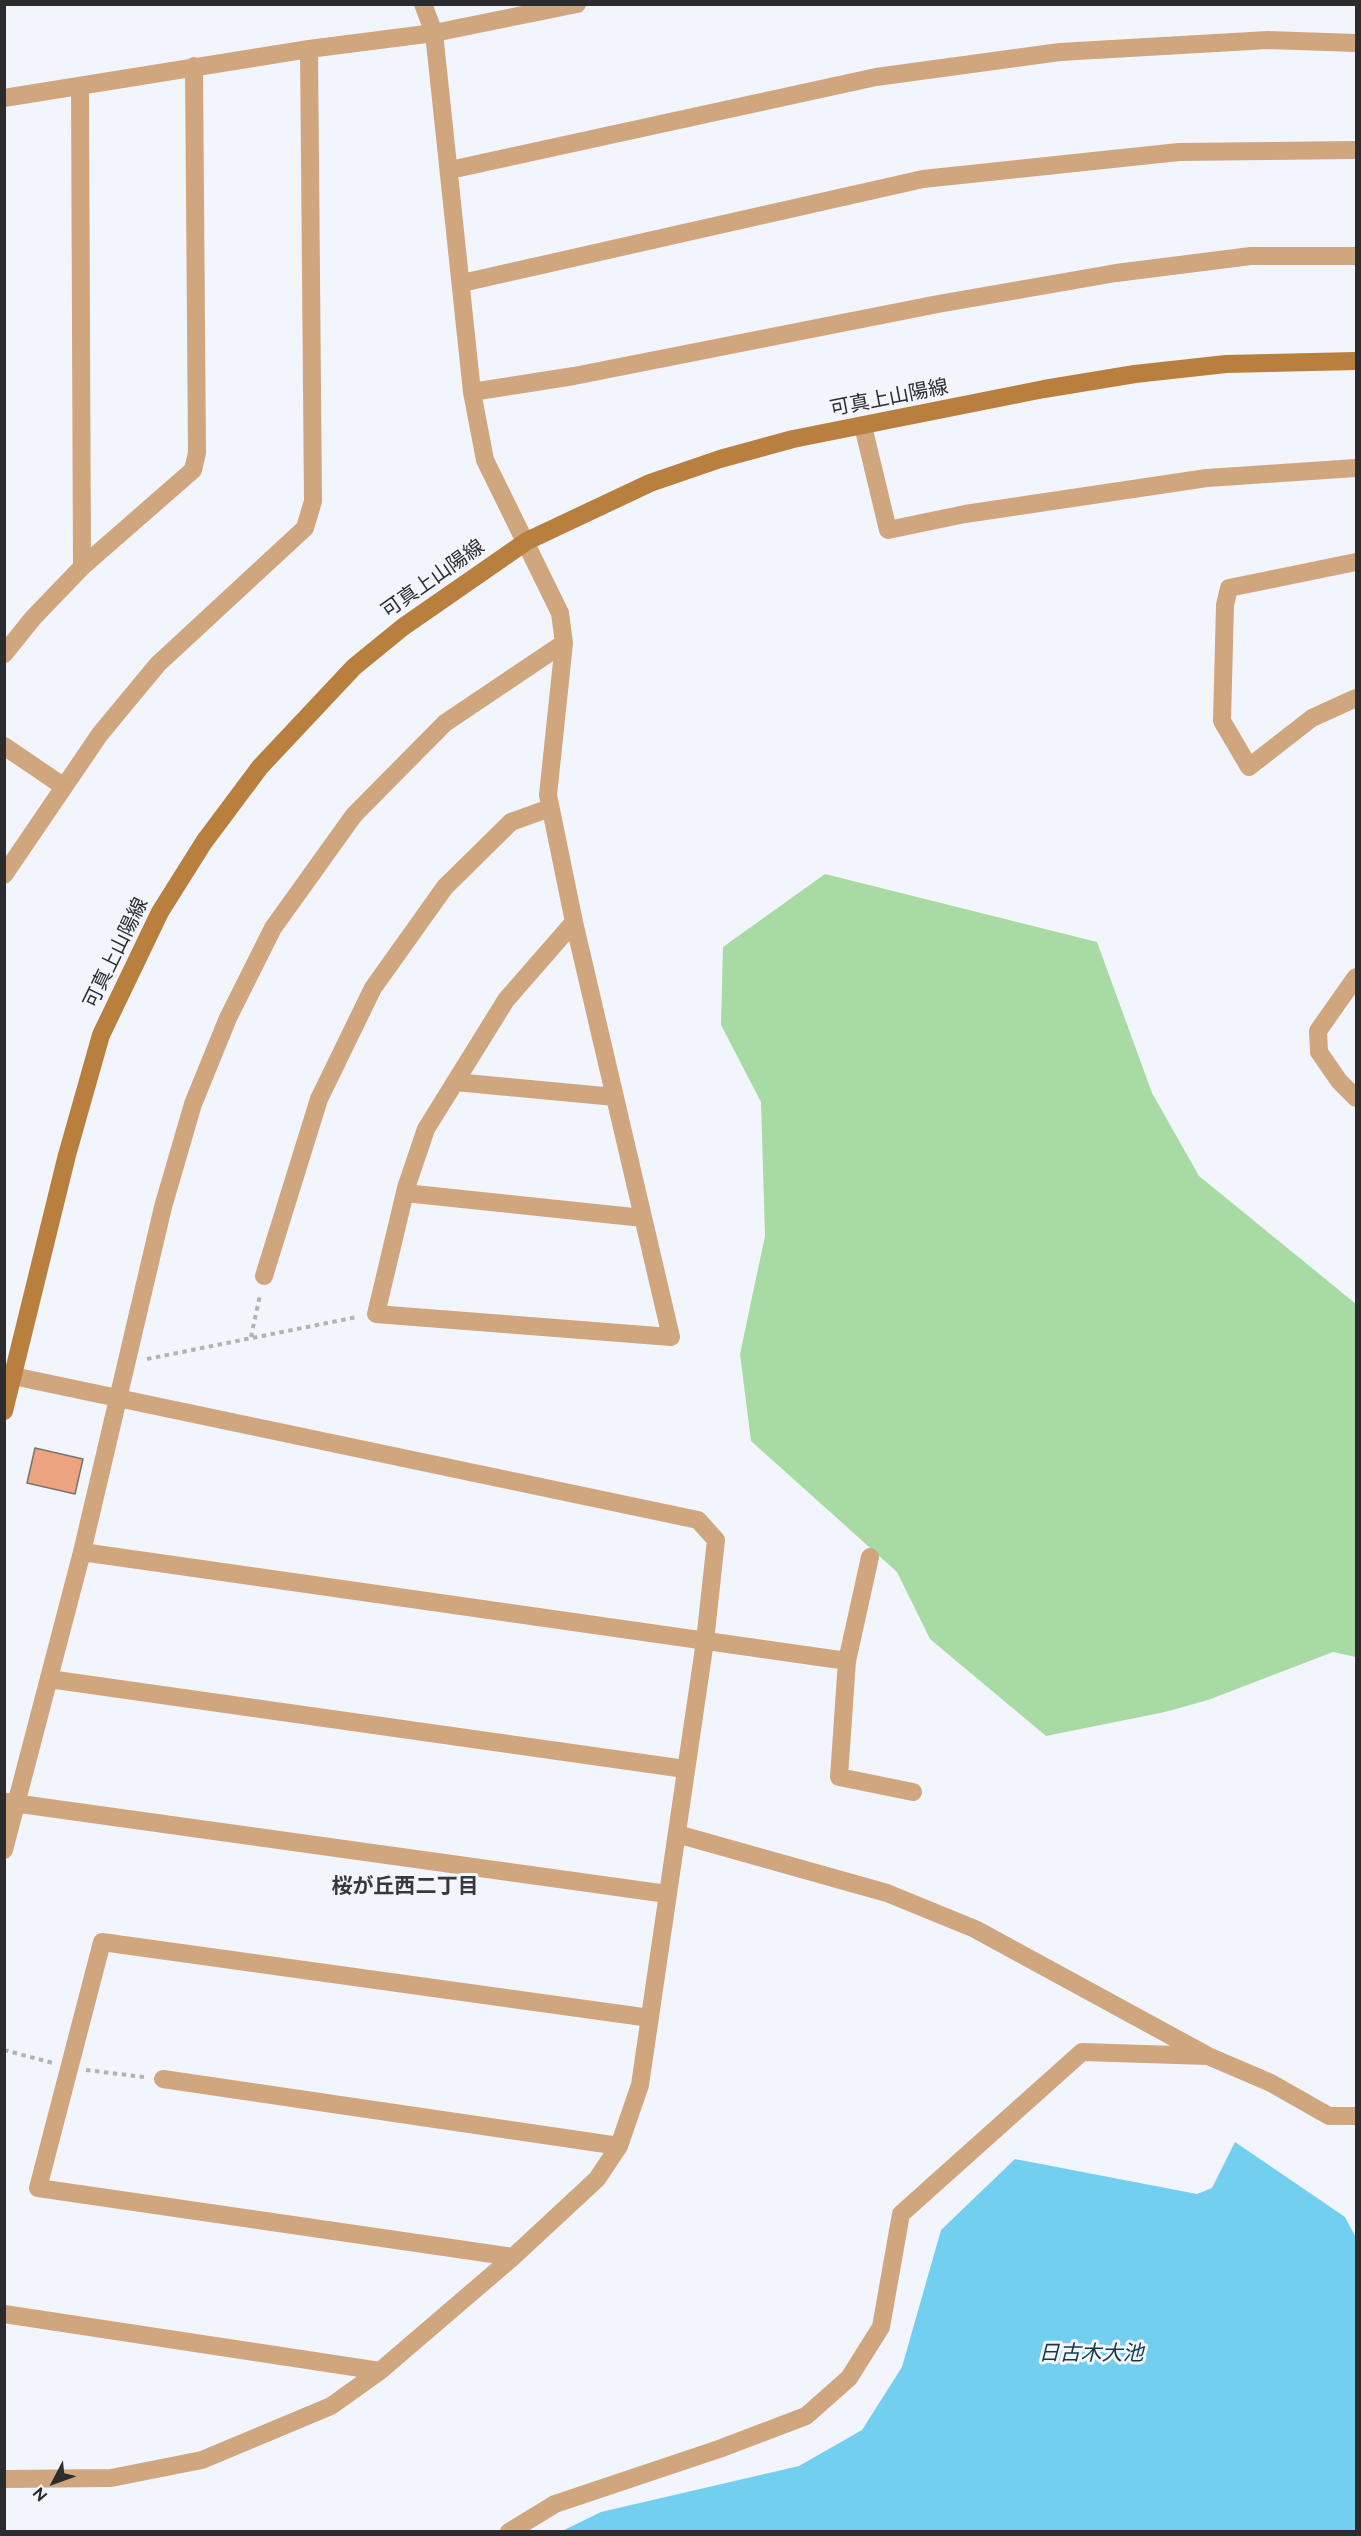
<!DOCTYPE html>
<meta charset="utf-8">
<style>
body{margin:0}
#map{position:relative;width:1361px;height:2536px;overflow:hidden;background:#f3f5fc;font-family:Raleway,sans-serif}
canvas{display:block}
.frame{position:absolute;inset:0;border:6px solid #2c2c2f;pointer-events:none}
.north{position:absolute;left:24px;top:2452px;width:60px;height:60px;-webkit-text-stroke:4px #f3f5fc;paint-order:stroke;rotate:229deg;font-size:16px;font-weight:700;line-height:24px;text-align:center;color:#2c2c2f}
.north::after{content:'';display:block;margin:auto;width:21px;height:27px;background:#2c2c2f;clip-path:polygon(50% 0,100% 100%,50% 72%,0 100%)}
</style>
<div id="map">
<canvas width="1361" height="2536"></canvas>
<div class="frame"></div>
<div class="north">N</div>
</div>
<script>
const g = document.querySelector('canvas').getContext('2d');
g.lineJoin = 'round';
function fill(path, color) {
  g.fillStyle = color;
  g.fill(path, 'evenodd');
}
function poly(rows) {
  const path = new Path2D();
  for (const r of rows) {
    path.moveTo(r[0], r[1]);
    for (let i = 2; i < r.length; i += 2) path.lineTo(r[i], r[i + 1]);
  }
  return path;
}
function strokePath(path, color, width, dash) {
  g.strokeStyle = color;
  g.lineWidth = width;
  g.lineCap = dash ? 'butt' : 'round';
  g.setLineDash(dash || []);
  g.stroke(path);
}
function label(font, color, halo, rows, align = 'center') {
  g.font = font + ' Raleway,"Noto Sans JP",sans-serif';
  g.lineWidth = 6;
  g.setLineDash([]);
  g.textBaseline = 'middle';
  g.strokeStyle = halo;
  g.fillStyle = color;
  for (const [text, x, y, turn = 0] of rows) {
    g.save();
    g.translate(x, y);
    g.rotate((+turn || 0) * Math.PI / 180);
    g.textAlign = isNaN(turn) ? turn : align;
    if (halo) g.strokeText(text, 0, 0);
    g.fillText(text, 0, 0);
    g.restore();
  }
}
const green = poly([
 [825,874,1097,942,1152,1093,1199,1176,1356,1304,1356,1657,1333,1652,1208,1700,1165,1712,1046,1736,930,1639,897,1572,751,1441,740,1354,765,1236,761,1102,721,1025,723,947]
]);
const water = poly([
 [1235,2142,1345,2217,1356,2238,1356,2531,562,2531,601,2512,799,2466,862,2430,902,2367,941,2230,1015,2159,1197,2194,1212,2188]
]);
const building = poly([
 [35,1448,83,1459,75,1494,27,1483,35,1448]
]);
const path = poly([
 [251,1337,260,1295],
 [147,1359,357,1317],
 [4,2050,53,2063],
 [86,2070,144,2077]
]);
const street = poly([
 [423,4,434,33,472,392,485,460,560,613,564,643,548,795,574,922,671,1337,376,1314,406,1188,426,1129,506,1000,574,922],
 [80,88,82,567],
 [4,98,309,49,434,33,577,4],
 [450,170,876,77,1060,52,1268,40,1356,43],
 [462,283,923,179,1179,152,1356,150],
 [472,392,574,376,938,304,1116,273,1251,256,1356,256],
 [863,426,888,530,965,514,1207,478,1356,468],
 [1356,562,1229,588,1225,605,1222,721,1249,767,1312,718,1356,698],
 [4,654,33,618,82,567,193,470,197,453,194,66],
 [4,746,63,786],
 [4,875,100,734,158,664,305,528,313,501,309,49],
 [1356,977,1318,1031,1319,1052,1339,1081,1356,1098],
 [455,1082,615,1097],
 [405,1193,643,1218],
 [264,1276,319,1099,373,988,445,887,511,822,550,808],
 [82,1552,847,1661],
 [870,1557,847,1661,839,1777,913,1792],
 [49,1679,685,1769],
 [6,1802,667,1894],
 [677,1834,887,1893,975,1929,1208,2056,1271,2083,1329,2116,1356,2116],
 [4,1850,82,1552,163,1207,193,1104,228,1018,273,928,354,815,445,723,564,643],
 [163,2079,619,2146],
 [513,2257,38,2188,102,1942,650,2018],
 [4,2314,380,2371],
 [4,2479,111,2478,202,2460,331,2406,380,2371,513,2257,597,2179,619,2146,640,2085,705,1641,716,1540,698,1520,13,1376],
 [509,2532,555,2504,719,2449,806,2416,849,2378,881,2327,901,2214,1082,2052,1208,2056]
]);
const secondary = poly([
 [4,1411,67,1155,101,1035,160,912,204,842,260,767,354,667,403,627,527,541,650,483,720,459,793,439,1044,389,1135,374,1226,364,1356,361]
]);
const streetNames = [
 ["可真上山陽線",889,398,-11],
 ["可真上山陽線",433,579,-35],
 ["可真上山陽線",116,953,-64]
];
const neighbourhoodNames = [
 ["桜が丘西二丁目",405,1887]
];
const waterNames = [
 ["日古木大池",1091,2354]
];
fill(green, '#a8daa4');
fill(water, '#73cff0');
fill(building, '#eca37f');
strokePath(building, '#7a7471', 1.5);
strokePath(path, '#b1b3b8', 4, [4.5, 4.5]);
strokePath(street, '#cfa67e', 18);
strokePath(secondary, '#b97f3e', 18);
label('20px', '#2c2c2f', '#f3f5fc', streetNames);
label('bold 21px', '#37383e', '#f3f5fc', neighbourhoodNames);
label('italic 21px', '#103b49', '#f3f5fc', waterNames);
</script>
